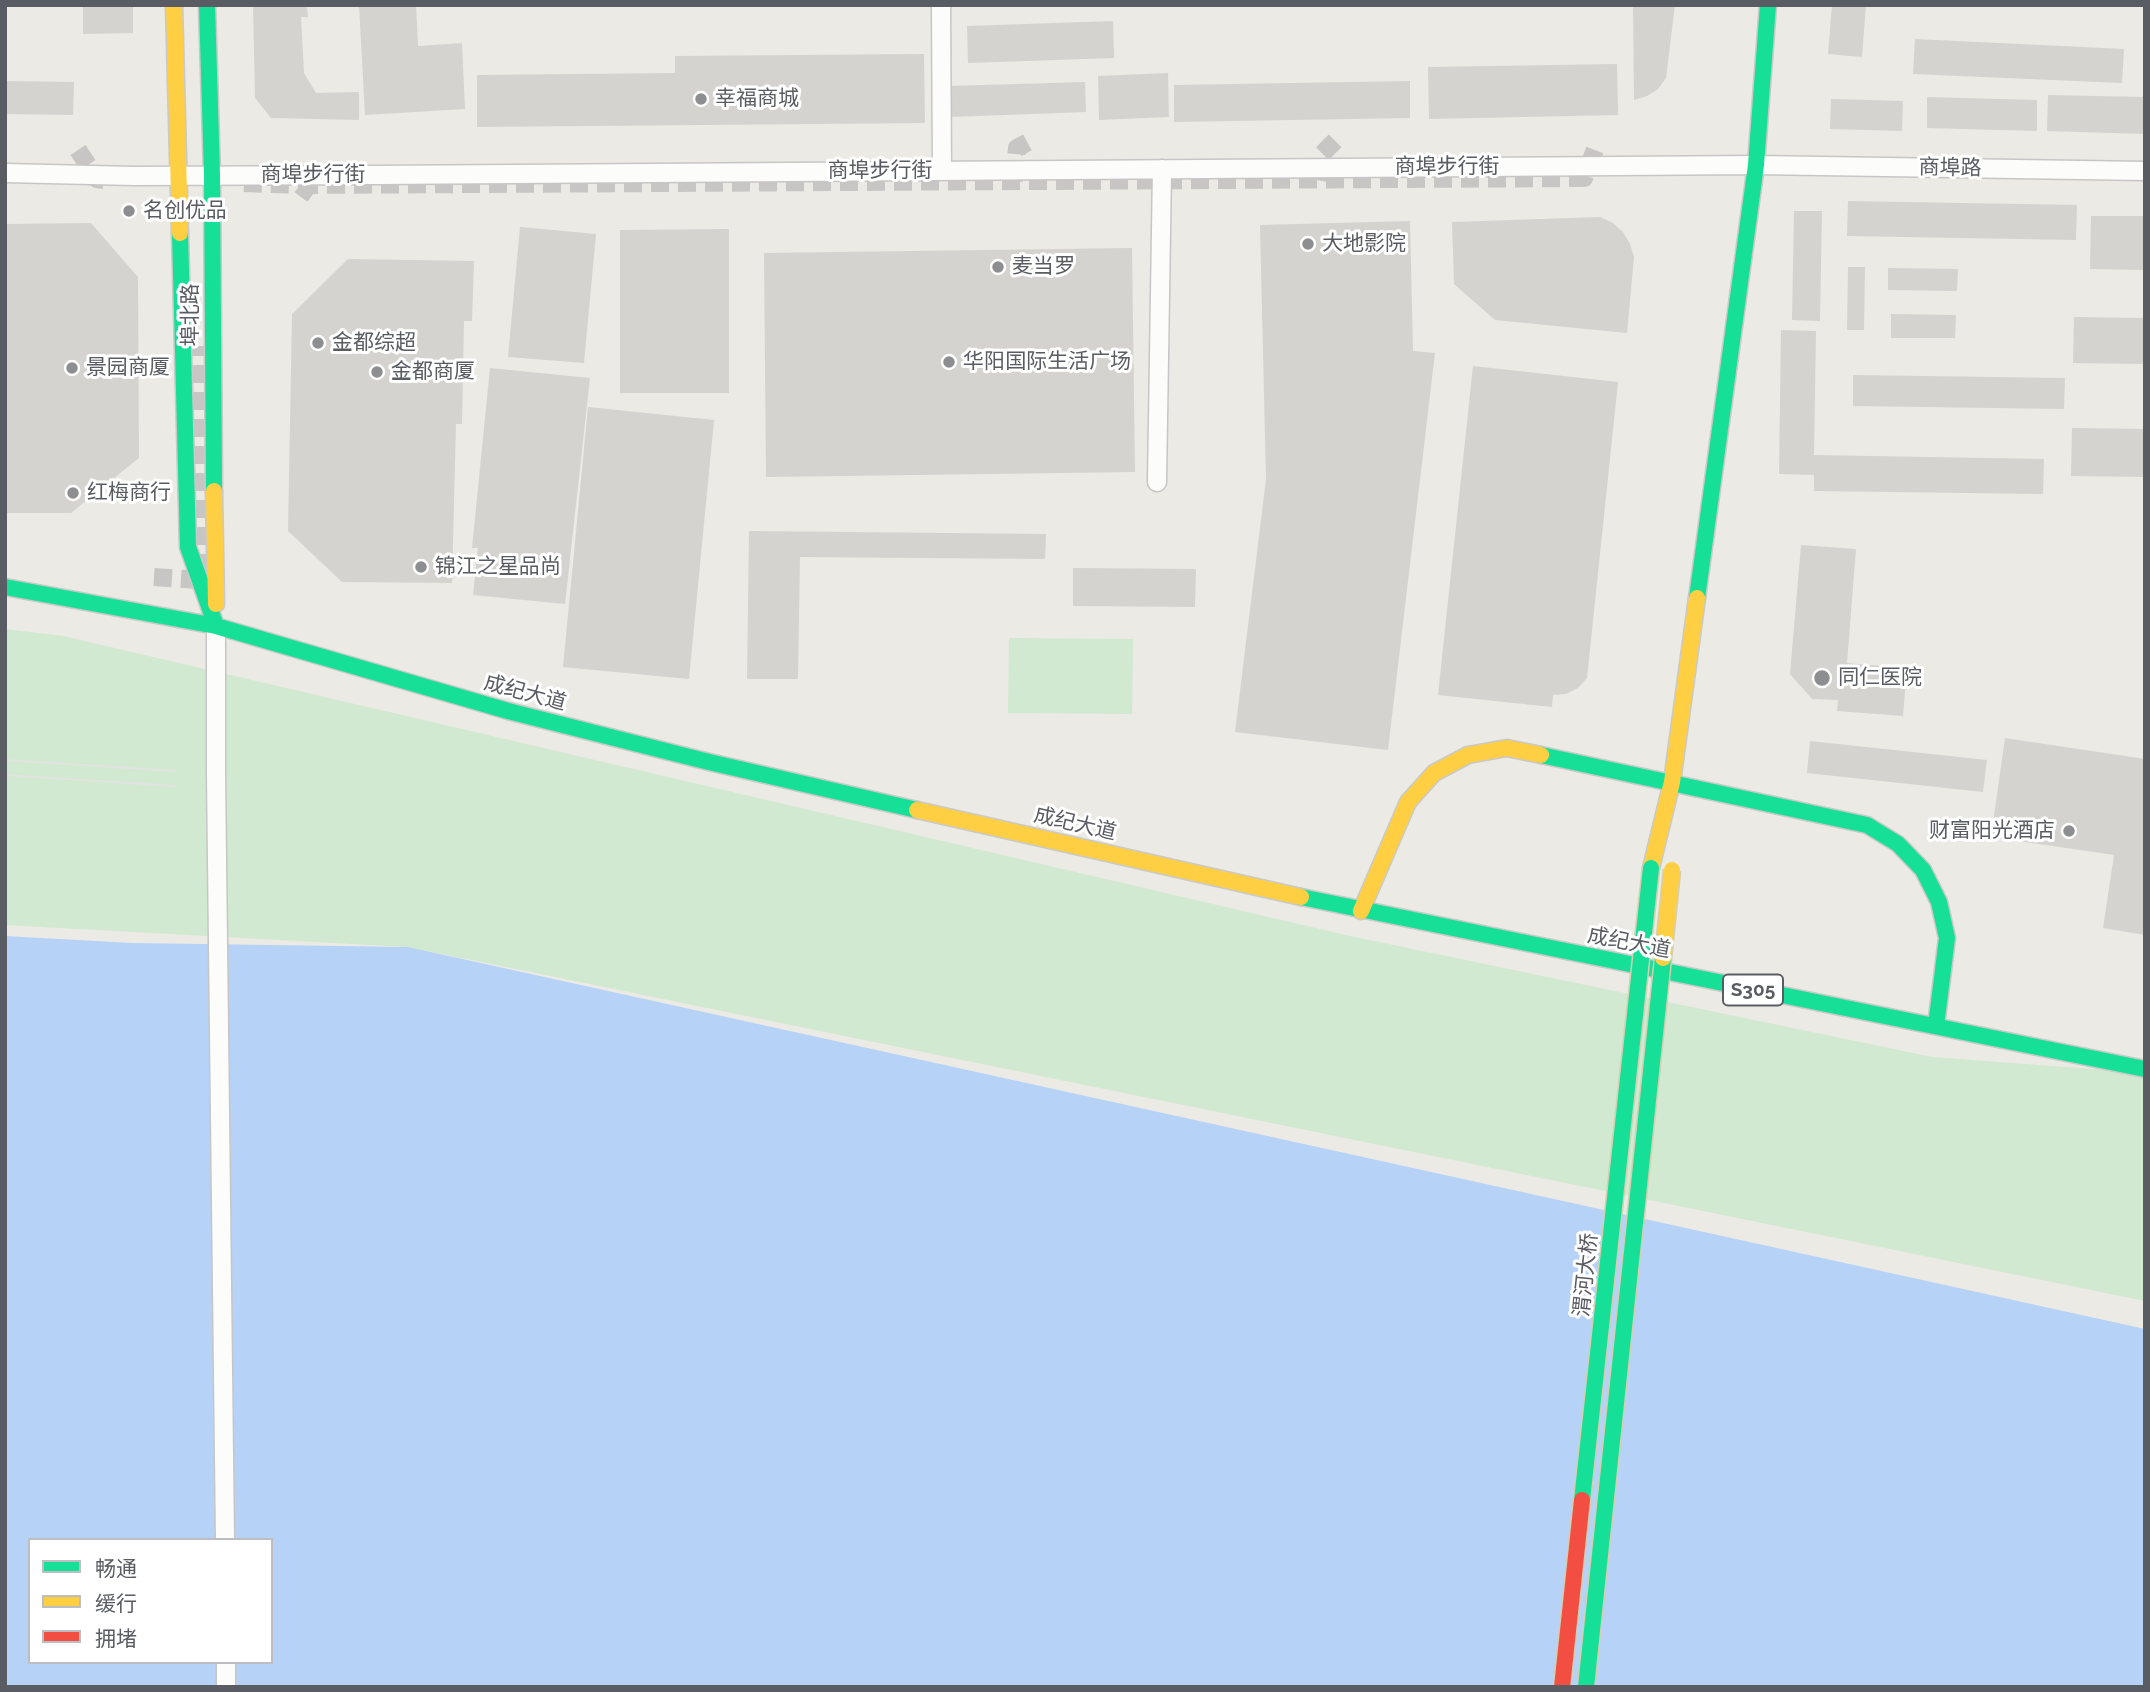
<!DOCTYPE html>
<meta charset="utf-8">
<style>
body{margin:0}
#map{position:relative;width:2150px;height:1692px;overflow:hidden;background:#ebeae4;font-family:Raleway,"Noto Sans SC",sans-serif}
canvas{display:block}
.frame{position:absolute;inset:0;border:7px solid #5a5c63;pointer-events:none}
.legend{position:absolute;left:28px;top:1538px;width:245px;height:126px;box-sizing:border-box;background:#fff;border:2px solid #bdbec1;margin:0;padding:9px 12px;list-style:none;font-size:21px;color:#5a5c63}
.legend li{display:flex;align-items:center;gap:14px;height:35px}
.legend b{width:35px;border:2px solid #bdbec1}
</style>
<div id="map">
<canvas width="2150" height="1692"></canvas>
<div class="frame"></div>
<ul class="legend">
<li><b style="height:9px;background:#16e098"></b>畅通</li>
<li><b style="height:9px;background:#ffcf43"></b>缓行</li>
<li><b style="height:9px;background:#f24e42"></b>拥堵</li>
</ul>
</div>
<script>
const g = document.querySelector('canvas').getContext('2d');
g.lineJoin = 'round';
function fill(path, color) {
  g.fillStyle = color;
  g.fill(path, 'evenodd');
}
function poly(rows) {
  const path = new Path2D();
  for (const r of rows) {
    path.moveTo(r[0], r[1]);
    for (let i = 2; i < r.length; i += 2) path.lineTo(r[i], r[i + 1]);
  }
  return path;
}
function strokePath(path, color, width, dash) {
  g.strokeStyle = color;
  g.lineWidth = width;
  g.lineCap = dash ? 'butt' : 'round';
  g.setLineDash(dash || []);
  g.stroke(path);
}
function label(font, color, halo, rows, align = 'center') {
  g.font = font + ' Raleway,"Noto Sans SC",sans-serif';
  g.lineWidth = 6;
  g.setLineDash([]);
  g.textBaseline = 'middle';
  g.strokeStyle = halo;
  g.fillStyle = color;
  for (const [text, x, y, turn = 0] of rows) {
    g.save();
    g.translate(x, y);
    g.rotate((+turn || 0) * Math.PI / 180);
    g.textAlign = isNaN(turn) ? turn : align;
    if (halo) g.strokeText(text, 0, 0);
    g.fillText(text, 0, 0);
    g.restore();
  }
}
const green = poly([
 [5,629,63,636,1350,936,1932,1057,2145,1073,2145,1301,408,947,5,925],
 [1009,638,1133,639,1132,714,1008,713]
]);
const water = poly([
 [5,936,132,943,408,947,2145,1329,2145,1687,5,1687],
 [30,1540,271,1540,271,1662,30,1662]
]);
const building = poly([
 [83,5,133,5,133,33,83,34],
 [253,5,307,5,308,17,301,17,304,73,316,93,359,92,359,120,271,118,255,98],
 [359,5,416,5,418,46,462,43,465,109,365,115],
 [1633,5,1675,5,1666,78,1658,89,1647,96,1634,100],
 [1832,5,1866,5,1862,57,1828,54],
 [1113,21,1114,58,968,63,967,26],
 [1915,39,2124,49,2122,83,1913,74],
 [924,54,925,123,477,127,477,75,675,73,675,56],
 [1617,64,1618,115,1429,119,1428,67],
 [1168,73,1169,117,1099,120,1098,76],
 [5,81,74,82,73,115,5,114],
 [1410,81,1410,118,1174,122,1174,85],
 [1085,82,1086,112,950,117,949,86],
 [2048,95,2145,97,2145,134,2047,131],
 [1927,97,2037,100,2037,131,1927,128],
 [1831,99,1903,101,1902,131,1830,129],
 [1848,201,2077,205,2076,240,1847,236],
 [1794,211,1822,211,1820,321,1792,320],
 [2091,216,2145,216,2145,270,2090,269],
 [1600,217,1613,223,1623,232,1630,244,1634,257,1627,333,1495,320,1454,284,1452,222],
 [1410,221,1413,351,1435,353,1388,750,1235,732,1266,479,1260,225],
 [91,223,138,277,139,458,71,513,5,513,5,224],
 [520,227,596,234,584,363,508,357],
 [729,229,729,393,620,393,620,230],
 [1132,248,1135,472,766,477,764,253],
 [348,259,474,261,472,321,464,321,462,424,456,424,452,583,342,582,288,531,292,314],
 [1848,267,1865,267,1864,330,1847,330],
 [1888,268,1958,269,1957,291,1888,290],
 [1891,314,1956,315,1955,338,1891,338],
 [2074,317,2145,318,2145,364,2073,363],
 [1781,330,1816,331,1814,455,2044,459,2043,494,1814,491,1814,475,1779,474],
 [1473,366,1618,382,1587,678,1578,688,1566,694,1553,695,1552,707,1438,695],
 [490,368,590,378,565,604,473,595,478,548,472,548],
 [1853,375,2065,378,2064,409,1853,406],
 [588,407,714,420,689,679,563,667],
 [2072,428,2145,429,2145,477,2071,476],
 [749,531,1046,534,1045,559,800,557,798,679,747,679],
 [1801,545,1856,549,1847,663,1907,668,1903,716,1837,711,1838,700,1812,699,1790,674],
 [1073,568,1196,569,1195,607,1073,606],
 [2005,738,2145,759,2145,935,2103,928,2114,855,1991,837],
 [1810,741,1987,760,1983,792,1807,773]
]);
const streetTunnel = poly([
 [78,150,97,179,104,180],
 [1317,180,1322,154,1336,140],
 [1014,181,1017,148,1028,142],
 [244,183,300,185,320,200],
 [300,185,1584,178,1598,142],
 [154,577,200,580,200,346]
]);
const street = poly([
 [941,5,942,171],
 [5,173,134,176,376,175,1756,165,2145,171],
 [1157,482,1162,169],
 [216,626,216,774,225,1540],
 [226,1662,226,1687]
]);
const fast = poly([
 [207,5,212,175,214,491],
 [180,233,188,547,216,626],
 [5,587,216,626,508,711,709,762,917,810],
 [1697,598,1756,165,1768,5],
 [1541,755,1867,825,1898,844,1923,870,1939,902,1947,938,1936,1026],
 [1301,897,2145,1069]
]);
const slow = poly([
 [174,5,180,233],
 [214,491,216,604],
 [917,810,1301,897],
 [1651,868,1672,782,1697,598],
 [1361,911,1408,802,1434,773,1468,755,1507,748,1541,755]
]);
const tram = poly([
 [5,760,176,771],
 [5,775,176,786]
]);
const fastBridge = poly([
 [1582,1500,1651,868],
 [1586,1687,1663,958]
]);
const slowBridge = poly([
 [1663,958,1672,870]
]);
const jamBridge = poly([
 [1562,1687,1582,1500]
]);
const markers = [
 [701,99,7,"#8d8e90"],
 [129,211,7,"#8d8e90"],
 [1308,244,7,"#8d8e90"],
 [998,267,7,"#8d8e90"],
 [318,343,7,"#8d8e90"],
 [949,362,7,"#8d8e90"],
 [72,368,7,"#8d8e90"],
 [377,372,7,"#8d8e90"],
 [73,493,7,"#8d8e90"],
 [421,567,7,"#8d8e90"],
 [1822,678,9,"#8d8e90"],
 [2069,831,7,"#8d8e90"]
];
const shields = [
 [1753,990,60]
];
const shieldNames = [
 ["S305",1753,990]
];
const poiNames = [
 ["幸福商城",715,99],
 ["名创优品",143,211],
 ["大地影院",1322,244],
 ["麦当罗",1012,267],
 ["金都综超",332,343],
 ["华阳国际生活广场",963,362],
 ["景园商厦",86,368],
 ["金都商厦",391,372],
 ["红梅商行",87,493],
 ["锦江之星品尚",435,567],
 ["同仁医院",1838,678],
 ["财富阳光酒店",2055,831,"right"]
];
const streetNames = [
 ["商埠步行街",1447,167],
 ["商埠路",1950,168,1],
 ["商埠步行街",880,171],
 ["商埠步行街",313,175],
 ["埠北路",191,315,-90],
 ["成纪大道",525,693,15],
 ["成纪大道",1075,824,13],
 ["成纪大道",1629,943,11],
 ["渭河大桥",1586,1275,-84]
];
fill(green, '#d1e8d1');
fill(water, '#b6d2f7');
fill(building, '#d4d3cf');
strokePath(streetTunnel, '#c7c6c4', 18, [18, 9]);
strokePath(street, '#c7c6c6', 21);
strokePath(fast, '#c9c9c9', 19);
strokePath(slow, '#c9c9c9', 19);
strokePath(street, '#fcfcfb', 18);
strokePath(fast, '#16e098', 16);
strokePath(slow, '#ffcf43', 16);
strokePath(tram, '#e2e2e2', 2);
strokePath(fastBridge, '#d4cfb0', 19, []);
strokePath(slowBridge, '#d4cfb0', 19, []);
strokePath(jamBridge, '#d4cfb0', 19, []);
strokePath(fastBridge, '#16e098', 16);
strokePath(slowBridge, '#ffcf43', 16);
strokePath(jamBridge, '#f24e42', 16);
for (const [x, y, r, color] of markers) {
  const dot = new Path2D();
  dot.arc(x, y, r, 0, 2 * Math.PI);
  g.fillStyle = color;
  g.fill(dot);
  strokePath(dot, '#fff', 2.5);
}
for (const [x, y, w] of shields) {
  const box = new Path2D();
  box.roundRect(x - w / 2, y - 15.5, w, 31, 5);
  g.fillStyle = '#fff';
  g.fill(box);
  strokePath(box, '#5a5c63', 2);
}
label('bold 19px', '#5a5c63', null, shieldNames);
label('21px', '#5a5c63', '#fff', poiNames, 'left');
label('21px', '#5a5c63', '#fff', streetNames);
</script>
